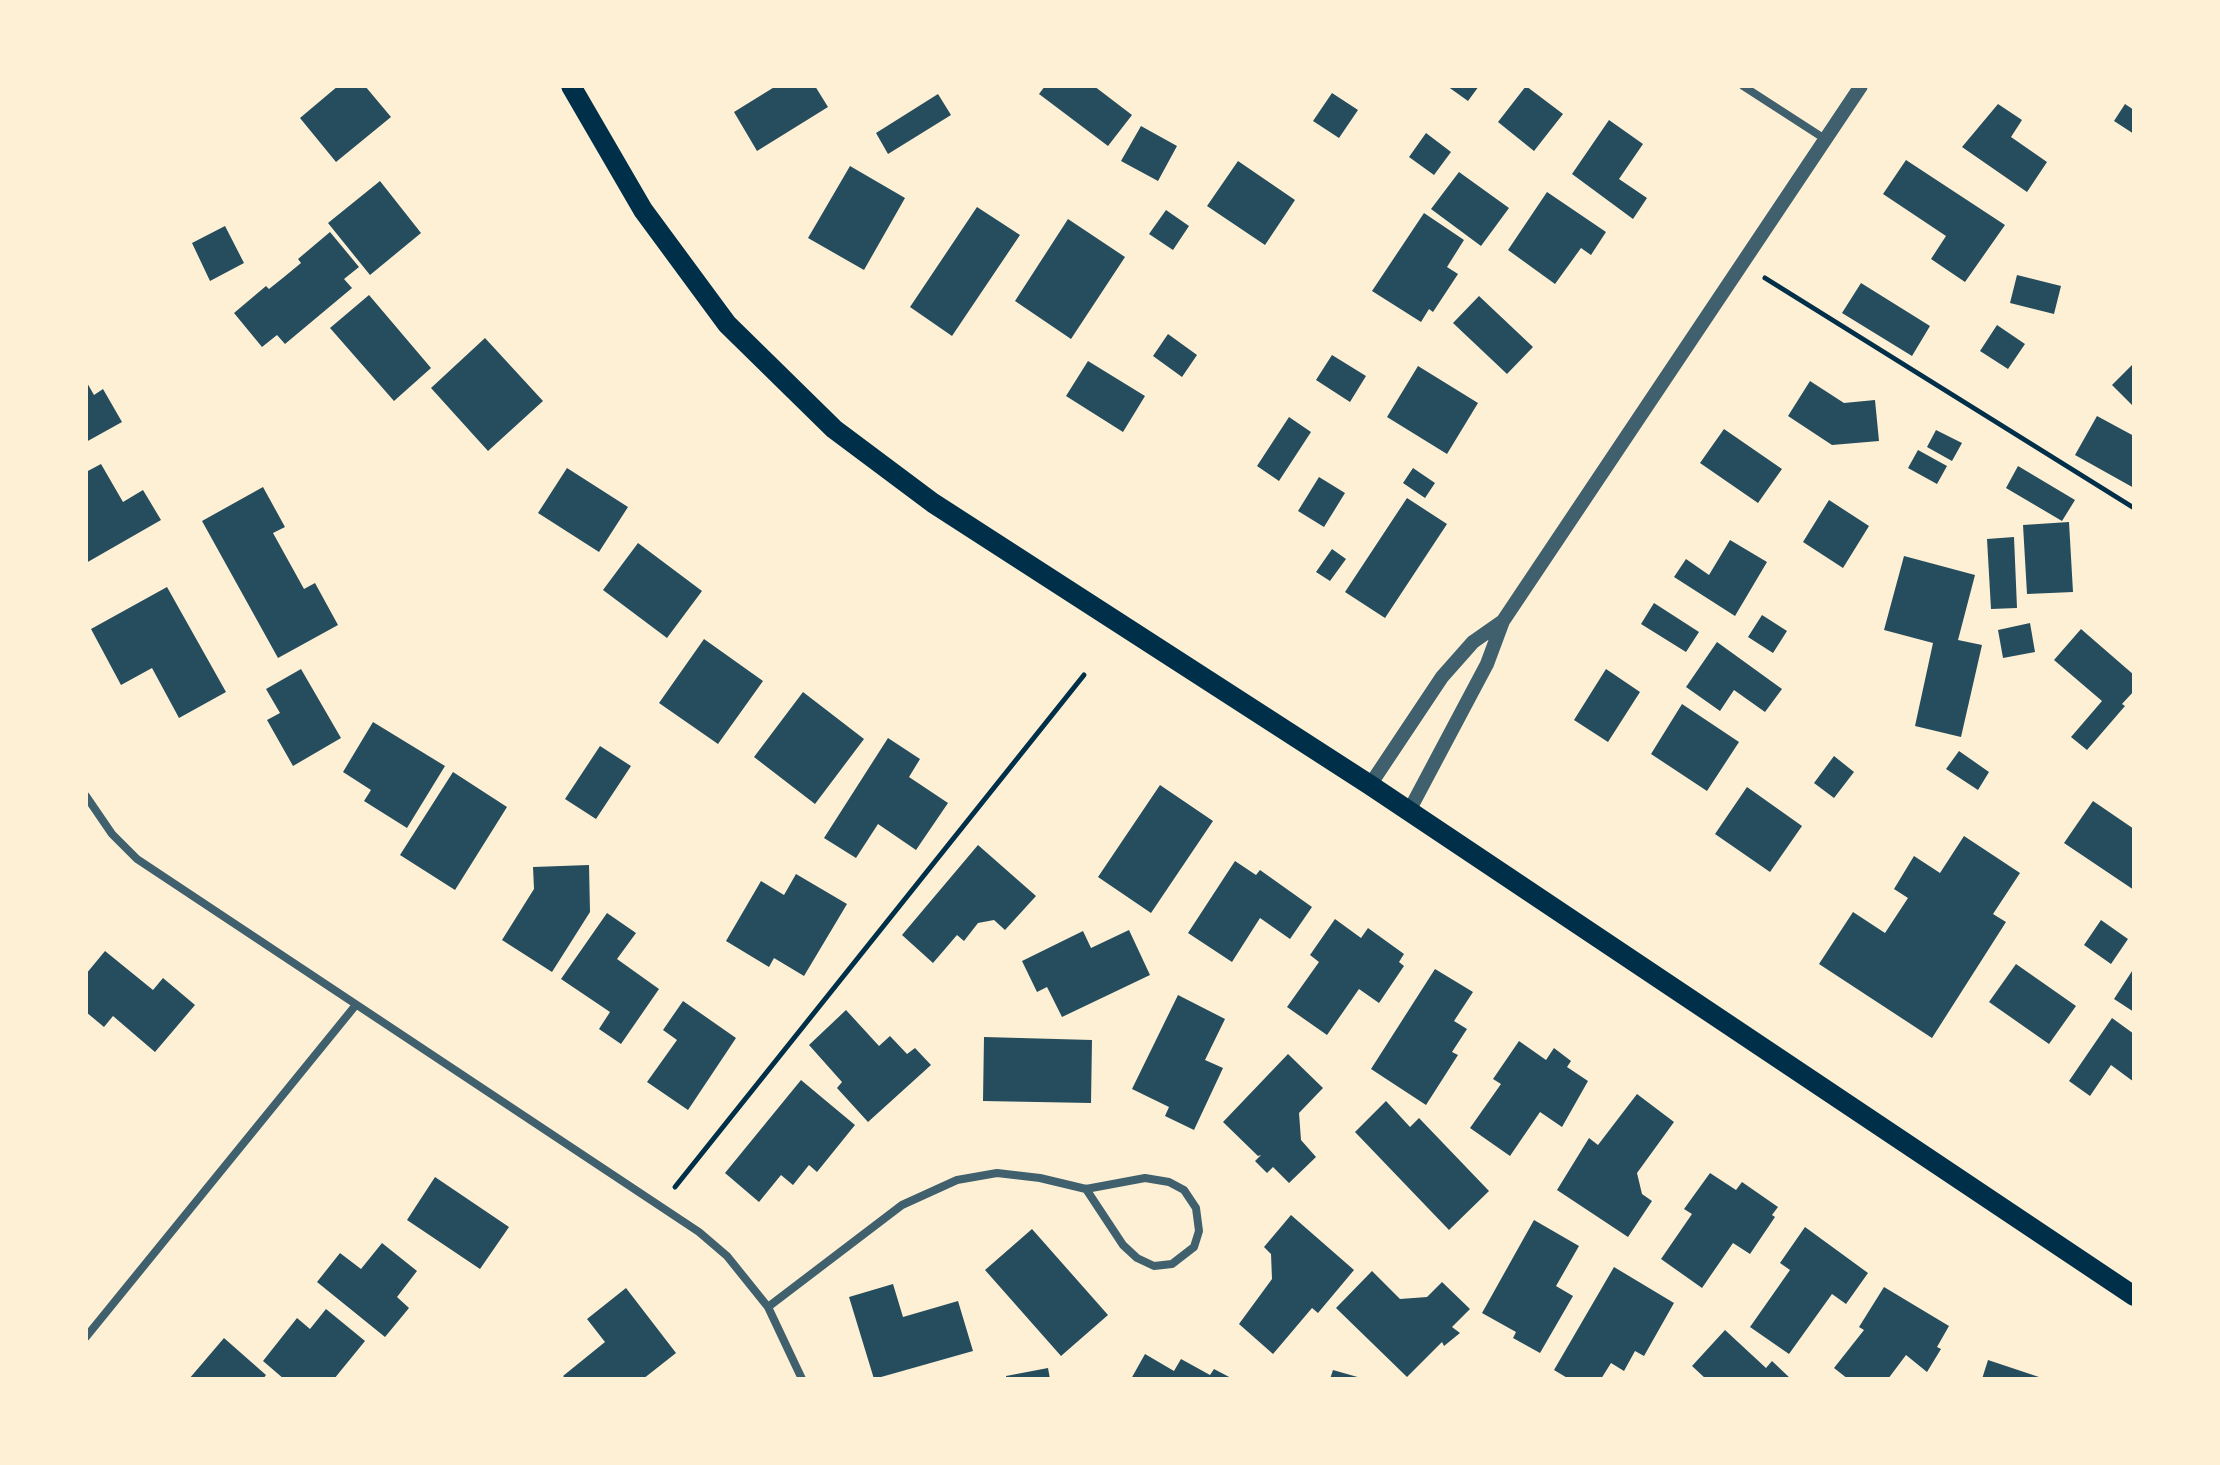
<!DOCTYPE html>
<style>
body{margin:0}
#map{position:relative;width:2220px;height:1465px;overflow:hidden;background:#fdf0d5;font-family:Roboto,sans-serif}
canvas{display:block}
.frame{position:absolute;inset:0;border:88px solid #fdf0d5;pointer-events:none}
</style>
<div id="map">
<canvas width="2220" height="1465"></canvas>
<div class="frame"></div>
</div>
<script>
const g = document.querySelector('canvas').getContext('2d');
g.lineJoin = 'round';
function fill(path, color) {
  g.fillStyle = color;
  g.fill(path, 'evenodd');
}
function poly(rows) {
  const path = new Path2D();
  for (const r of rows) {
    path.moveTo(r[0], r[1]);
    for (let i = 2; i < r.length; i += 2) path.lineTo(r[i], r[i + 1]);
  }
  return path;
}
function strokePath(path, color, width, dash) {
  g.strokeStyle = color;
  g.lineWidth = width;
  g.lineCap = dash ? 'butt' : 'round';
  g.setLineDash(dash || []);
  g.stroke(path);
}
const building = poly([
 [338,86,365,86,391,117,336,162,300,118],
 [776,86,815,86,828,107,757,151,734,112],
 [1045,86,1094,86,1132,115,1108,146,1039,94],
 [1447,86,1479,86,1468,101],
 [1526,86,1563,114,1534,151,1498,122],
 [1332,93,1358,110,1339,138,1313,121],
 [938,94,951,115,888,154,876,133],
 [1998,104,2022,120,2011,137,2047,162,2027,192,1962,147],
 [2125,104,2134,110,2134,134,2114,121],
 [1609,120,1643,144,1619,179,1647,198,1633,219,1572,174],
 [1141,126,1177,146,1158,181,1121,161],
 [1426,133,1451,152,1434,175,1409,157],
 [1906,160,2005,225,1965,282,1931,259,1946,236,1883,194],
 [1238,161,1295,200,1265,245,1207,206],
 [850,166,905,198,864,270,808,238],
 [1459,172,1509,208,1481,246,1431,209],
 [380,181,421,233,370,275,328,223],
 [1547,192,1606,232,1591,255,1581,248,1555,284,1508,250],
 [977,207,1020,235,952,336,910,307],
 [1166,210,1189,226,1173,250,1149,234],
 [1424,213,1464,240,1447,267,1458,274,1433,312,1429,309,1421,322,1372,291],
 [1068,219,1125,257,1071,339,1015,301],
 [225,226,244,263,210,281,192,243],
 [330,232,359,267,344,279,352,288,285,344,277,335,262,347,234,313,266,286,269,289,284,277,301,263,298,259],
 [2017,275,2061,286,2054,314,2010,303],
 [1861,283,1930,326,1912,356,1842,313],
 [369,295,431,368,394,401,330,328],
 [1479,296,1533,347,1507,374,1453,323],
 [1997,325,2025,344,2008,369,1980,351],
 [1168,334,1197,355,1182,377,1153,356],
 [485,338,543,401,488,451,431,388],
 [1332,355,1366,376,1350,402,1316,380],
 [1088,361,1145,396,1123,432,1066,396],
 [2134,363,2134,407,2112,385],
 [1418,366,1478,403,1447,454,1387,417],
 [86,381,94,395,103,389,122,422,86,442],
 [1810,381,1844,403,1875,400,1879,441,1832,445,1788,416],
 [2097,416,2134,436,2134,488,2075,455],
 [1289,417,1311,432,1279,481,1257,466],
 [1724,429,1782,469,1758,503,1700,463],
 [1936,430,1962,443,1952,461,1927,447],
 [1918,450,1947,466,1937,484,1908,468],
 [101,464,123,502,143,490,161,520,86,563,86,472],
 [2018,466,2075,500,2062,521,2006,488],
 [567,468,628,507,599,552,538,513],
 [1413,468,1435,483,1425,498,1403,483],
 [1319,477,1345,493,1324,527,1298,511],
 [263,487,285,527,273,533,304,589,315,583,338,625,278,658,202,521],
 [1407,498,1447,524,1385,618,1345,592],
 [1829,500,1869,526,1843,568,1803,542],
 [2069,522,2073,592,2027,594,2023,525],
 [2014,537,2017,608,1991,609,1987,539],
 [1730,540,1767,562,1735,616,1674,577,1686,559,1709,575],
 [638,543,702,591,667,638,603,590],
 [1332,549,1346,559,1330,581,1316,572],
 [1904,556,1975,575,1958,640,1982,645,1961,737,1915,726,1933,643,1884,630],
 [167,587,226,692,179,718,152,668,121,685,91,629],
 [1654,603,1699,632,1686,652,1641,624],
 [1762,615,1787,631,1773,653,1748,637],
 [2030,623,2035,652,2003,658,1998,630],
 [2081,629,2134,675,2134,691,2122,704,2125,706,2087,750,2071,737,2102,701,2054,660],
 [704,639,763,681,718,744,659,703],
 [1717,642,1782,689,1765,712,1734,690,1720,711,1686,687],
 [301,669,341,738,293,766,267,720,280,713,266,689],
 [1606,669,1640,692,1608,742,1574,720],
 [803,692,864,739,815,804,754,757],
 [1682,704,1739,742,1707,791,1651,754],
 [373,722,445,766,407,828,364,801,371,790,343,772],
 [888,738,920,759,909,777,948,803,916,850,878,824,856,858,824,838],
 [600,746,631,766,596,819,565,799],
 [1959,751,1989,772,1978,790,1946,769],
 [1834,756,1854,772,1834,798,1814,783],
 [453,772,507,807,455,890,400,855],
 [1160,785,1213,821,1151,913,1098,877],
 [1747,787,1802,826,1770,872,1715,834],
 [2093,801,2134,829,2134,890,2064,843],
 [1964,836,2020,873,1993,914,2006,922,1932,1038,1819,964,1853,912,1885,933,1908,898,1894,889,1914,856,1940,873],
 [978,845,1036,896,1005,930,994,920,978,923,964,941,957,935,933,963,902,935],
 [1235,861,1256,875,1260,870,1312,907,1290,939,1260,918,1232,962,1188,933],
 [589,865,590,912,552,972,502,940,534,889,533,867],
 [796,874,847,904,804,976,774,958,769,967,726,941,761,881,784,895],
 [607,913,636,933,617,959,659,989,621,1044,599,1029,610,1012,561,979],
 [1335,919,1361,938,1368,928,1404,954,1399,962,1404,966,1379,1003,1359,989,1327,1035,1287,1007,1319,962,1310,955],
 [2101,920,2128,939,2111,964,2084,945],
 [1129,930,1150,975,1062,1017,1047,987,1037,992,1022,961,1083,931,1091,948],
 [105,951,153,990,163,978,195,1005,155,1052,113,1016,104,1027,86,1012,86,974],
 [2016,964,2076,1006,2049,1044,1989,1002],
 [2134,968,2134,1012,2114,999],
 [1435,969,1473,992,1454,1021,1467,1029,1452,1052,1458,1055,1426,1105,1371,1069],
 [1178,995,1225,1019,1205,1060,1223,1068,1194,1130,1165,1116,1169,1107,1132,1089],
 [683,1001,736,1038,688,1110,647,1082,677,1040,663,1030],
 [846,1010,879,1046,890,1036,907,1054,915,1048,931,1065,868,1122,837,1088,842,1082,809,1045],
 [2112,1018,2134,1034,2134,1082,2111,1065,2090,1096,2069,1081],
 [984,1037,1092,1040,1091,1103,983,1101],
 [1519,1041,1546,1060,1554,1048,1571,1061,1567,1067,1588,1081,1562,1127,1540,1112,1510,1156,1470,1128,1501,1084,1493,1079],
 [1288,1054,1323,1088,1299,1113,1301,1140,1316,1157,1289,1183,1273,1167,1267,1173,1255,1161,1261,1155,1258,1156,1223,1122],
 [801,1080,855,1125,817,1172,809,1165,793,1185,781,1175,759,1202,725,1173],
 [1637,1094,1674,1122,1637,1173,1642,1194,1652,1201,1628,1237,1557,1190,1589,1138,1598,1145],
 [1386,1101,1410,1127,1419,1118,1489,1191,1449,1230,1355,1132],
 [1710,1173,1736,1190,1742,1182,1778,1207,1772,1215,1775,1217,1750,1254,1733,1243,1702,1288,1661,1259,1692,1214,1684,1209],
 [435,1177,509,1227,480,1269,407,1220],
 [1291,1215,1354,1270,1318,1313,1312,1308,1273,1354,1239,1324,1272,1279,1271,1254,1264,1247],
 [1534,1220,1579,1246,1556,1286,1573,1296,1540,1353,1513,1338,1516,1332,1482,1313],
 [1805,1227,1868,1273,1846,1304,1832,1294,1789,1354,1750,1327,1790,1270,1780,1263],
 [1032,1229,1108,1315,1061,1356,985,1270],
 [382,1243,417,1271,397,1297,409,1308,385,1337,317,1282,340,1253,361,1269],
 [1614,1267,1674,1303,1644,1356,1635,1351,1624,1371,1611,1363,1601,1379,1569,1379,1554,1370],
 [1372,1271,1400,1299,1427,1297,1442,1282,1470,1309,1452,1327,1460,1333,1444,1346,1442,1342,1407,1377,1336,1308],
 [893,1284,903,1317,958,1301,973,1351,874,1379,849,1297],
 [1884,1287,1949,1326,1937,1347,1941,1349,1927,1372,1906,1355,1888,1379,1848,1379,1834,1368,1864,1330,1859,1327],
 [626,1288,676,1353,643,1379,566,1379,563,1376,605,1342,587,1319],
 [326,1309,365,1341,334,1379,284,1379,263,1361,297,1318,310,1329],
 [1725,1330,1766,1368,1772,1361,1791,1379,1706,1379,1692,1366],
 [224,1338,266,1375,263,1379,189,1379],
 [1145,1354,1174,1371,1181,1359,1210,1375,1214,1369,1233,1379,1131,1379],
 [1988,1360,2042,1378,2042,1379,1982,1379],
 [1048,1368,1050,1379,1006,1379,1006,1376],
 [1333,1370,1361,1378,1361,1379,1330,1379]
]);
const path = poly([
 [1765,278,2134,508],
 [675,1187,1084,675]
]);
const minor = poly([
 [1743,86,1825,139],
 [86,796,112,834,137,859,699,1232,727,1256,768,1307,802,1379],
 [768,1307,902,1205,957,1180,997,1173,1040,1178,1086,1189,1145,1178,1169,1182,1184,1190,1196,1208,1199,1231,1194,1247,1172,1264,1154,1266,1137,1258,1123,1245,1086,1189],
 [86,1337,355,1006]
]);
const tertiary = poly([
 [1370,785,1442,677,1473,642,1503,621],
 [1409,811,1487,664,1503,621,1861,86]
]);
const primary = poly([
 [571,86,643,210,727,324,834,429,933,503,1370,785,2134,1296]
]);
fill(building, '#264d5e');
strokePath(path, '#003049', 5);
strokePath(minor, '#3f606c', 8);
strokePath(tertiary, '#3f606c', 14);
strokePath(primary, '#003049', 20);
</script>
